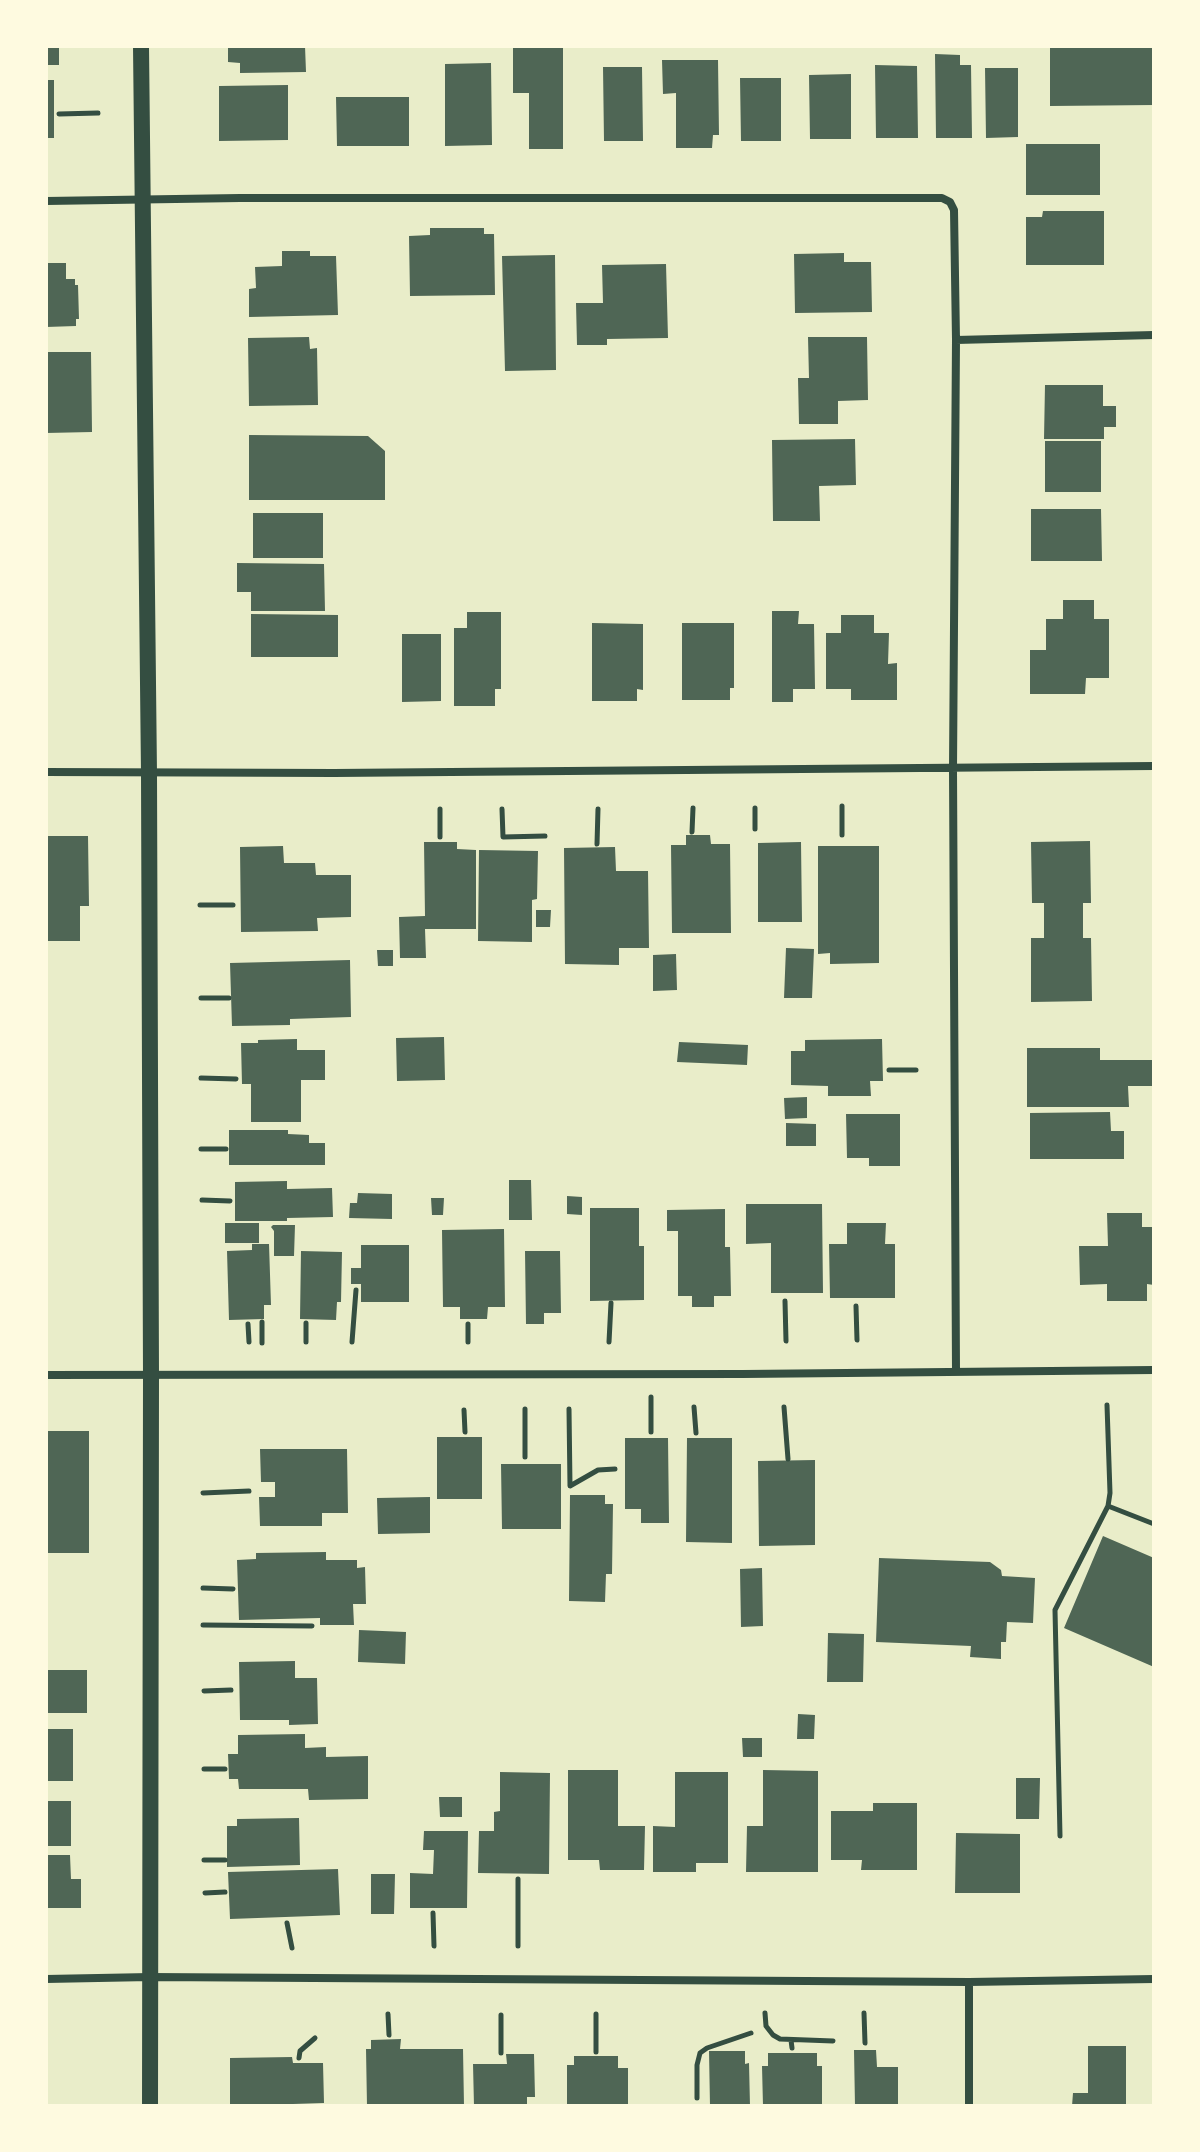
<!DOCTYPE html>
<style>
body{margin:0}
#map{position:relative;width:1200px;height:2152px;overflow:hidden;background:#e9edc9;font-family:Spectral,serif}
canvas{display:block}
.frame{position:absolute;inset:0;border:48px solid #fefae0;pointer-events:none}
</style>
<div id="map">
<canvas width="1200" height="2152"></canvas>
<div class="frame"></div>
</div>
<script>
const g = document.querySelector('canvas').getContext('2d');
g.lineJoin = 'round';
function fill(path, color) {
  g.fillStyle = color;
  g.fill(path, 'evenodd');
}
function poly(rows) {
  const path = new Path2D();
  for (const r of rows) {
    path.moveTo(r[0], r[1]);
    for (let i = 2; i < r.length; i += 2) path.lineTo(r[i], r[i + 1]);
  }
  return path;
}
function strokePath(path, color, width, dash) {
  g.strokeStyle = color;
  g.lineWidth = width;
  g.lineCap = dash ? 'butt' : 'round';
  g.setLineDash(dash || []);
  g.stroke(path);
}
const building = poly([
 [46,46,59,46,59,65,46,65],
 [228,46,305,46,306,72,240,73,240,63,228,62],
 [513,46,563,46,563,149,529,149,529,93,513,93],
 [1050,46,1154,46,1154,105,1050,106],
 [935,54,960,55,960,65,971,65,972,138,936,138],
 [662,60,718,60,719,135,713,135,712,148,676,148,676,93,663,94],
 [491,63,492,145,445,146,445,64],
 [875,65,917,66,918,138,876,138],
 [603,67,642,67,643,141,604,141],
 [985,68,1018,68,1018,137,986,138],
 [851,74,851,139,810,139,809,75],
 [740,78,781,78,781,141,741,141],
 [46,80,54,80,54,138,46,138],
 [288,85,288,140,219,141,219,86],
 [336,97,409,97,409,146,337,146],
 [1026,144,1100,144,1100,195,1026,195],
 [1043,211,1104,211,1104,265,1026,265,1026,217,1042,217],
 [430,228,484,228,484,234,494,234,495,295,410,296,409,236,430,235],
 [282,251,310,251,310,256,336,256,338,315,249,317,249,289,256,288,255,267,282,266],
 [844,253,844,262,871,262,872,312,795,313,794,254],
 [555,255,556,370,505,371,502,256],
 [46,263,66,263,66,279,75,279,75,285,78,285,79,319,76,319,76,326,46,327],
 [666,264,668,338,607,339,607,345,577,345,576,303,603,303,602,265],
 [309,337,310,349,317,348,318,405,249,406,248,338],
 [808,337,867,337,868,400,838,401,838,424,799,424,798,378,809,378],
 [46,352,91,352,92,432,46,433],
 [1045,385,1103,385,1103,406,1116,406,1116,427,1104,427,1104,439,1044,439],
 [249,435,368,436,385,451,385,500,249,500],
 [855,439,856,485,819,486,820,521,773,521,772,440],
 [1045,441,1101,441,1101,492,1045,492],
 [1031,509,1101,509,1102,561,1031,561],
 [253,513,323,513,323,558,253,558],
 [237,563,324,564,325,611,251,611,251,592,237,592],
 [1063,600,1094,600,1094,619,1109,619,1109,678,1086,678,1085,694,1030,694,1030,650,1046,650,1046,619,1063,619],
 [772,611,799,611,798,624,814,624,815,689,793,689,793,702,772,702],
 [467,612,501,612,501,689,495,689,495,706,454,706,454,628,467,628],
 [251,614,338,615,338,657,251,657],
 [841,615,874,615,874,633,889,633,888,664,897,663,897,700,851,700,851,689,826,689,826,633,841,633],
 [592,623,643,624,643,690,637,689,637,701,592,701],
 [682,623,734,623,734,688,730,688,730,700,682,700],
 [402,634,441,634,441,701,402,702],
 [686,835,710,835,711,844,730,844,731,933,672,933,671,845,686,845],
 [46,836,88,836,89,906,80,906,80,941,47,941],
 [1090,841,1091,903,1083,903,1083,938,1091,938,1092,1001,1031,1002,1031,938,1044,938,1044,903,1032,903,1031,842],
 [424,842,457,842,457,849,476,850,476,929,425,929,426,958,400,958,399,917,425,916],
 [801,842,802,922,758,922,758,843],
 [283,846,284,863,315,863,316,875,351,875,351,917,317,918,318,931,241,932,240,847],
 [818,846,879,846,879,963,830,964,830,953,818,954],
 [615,847,616,871,648,871,649,948,619,948,619,965,565,964,564,848],
 [479,850,538,851,537,899,532,900,532,942,478,941],
 [536,910,551,910,550,927,536,927],
 [786,948,814,949,812,998,784,998],
 [377,950,393,950,393,966,378,966],
 [676,954,677,990,653,991,653,955],
 [350,960,351,1017,290,1019,290,1025,232,1026,230,963],
 [444,1037,445,1080,397,1081,396,1038],
 [297,1039,297,1050,325,1050,325,1080,301,1080,301,1122,251,1122,251,1084,242,1084,241,1043,258,1043,258,1040],
 [882,1039,883,1081,870,1081,871,1096,828,1096,828,1086,791,1085,791,1051,805,1051,805,1040],
 [679,1042,748,1045,747,1065,677,1062],
 [1027,1048,1100,1048,1100,1060,1154,1060,1154,1086,1128,1086,1129,1107,1027,1107],
 [807,1097,807,1118,785,1119,784,1098],
 [1110,1112,1111,1131,1124,1131,1124,1159,1030,1159,1030,1113],
 [846,1114,900,1114,900,1166,869,1166,869,1158,847,1158],
 [786,1123,816,1124,816,1146,786,1146],
 [229,1130,288,1130,288,1134,309,1135,309,1143,325,1143,325,1165,229,1165],
 [509,1180,531,1180,532,1220,509,1220],
 [287,1181,287,1189,332,1188,333,1217,287,1218,287,1221,235,1221,235,1182],
 [358,1193,392,1194,392,1219,349,1218,350,1203,357,1203],
 [567,1196,582,1197,582,1215,567,1214],
 [431,1198,444,1198,443,1215,432,1215],
 [746,1204,822,1204,823,1293,771,1293,771,1243,746,1244],
 [590,1208,639,1208,639,1246,644,1246,644,1300,590,1301],
 [725,1209,725,1247,730,1247,731,1296,714,1296,714,1307,692,1307,692,1296,678,1296,678,1231,667,1231,667,1210],
 [1107,1213,1142,1213,1142,1227,1153,1227,1154,1285,1147,1284,1147,1301,1107,1301,1107,1284,1080,1285,1079,1246,1108,1246],
 [225,1223,259,1223,259,1243,225,1243],
 [847,1223,886,1223,885,1244,895,1244,895,1298,830,1298,829,1244,847,1244],
 [273,1225,295,1225,294,1256,274,1256,274,1231,271,1227],
 [504,1229,505,1307,488,1307,487,1319,460,1319,460,1307,443,1307,442,1230],
 [252,1244,269,1244,271,1305,264,1305,264,1319,229,1320,227,1251,252,1250],
 [361,1245,409,1245,409,1302,361,1302,361,1284,351,1284,351,1268,361,1268],
 [301,1251,342,1252,341,1302,337,1302,336,1320,300,1319],
 [525,1251,560,1251,561,1313,544,1313,544,1324,526,1324],
 [46,1431,89,1431,89,1553,46,1553],
 [437,1437,482,1437,482,1499,437,1499],
 [625,1438,668,1438,669,1523,641,1523,641,1509,625,1509],
 [687,1438,732,1438,732,1543,686,1542],
 [260,1449,347,1449,348,1513,322,1513,322,1526,260,1526,259,1497,275,1497,275,1482,261,1482],
 [815,1460,815,1545,759,1546,758,1461],
 [501,1464,561,1464,561,1529,502,1529],
 [570,1495,605,1495,605,1504,613,1504,612,1574,606,1574,605,1602,569,1601],
 [430,1497,430,1533,378,1534,377,1498],
 [1103,1536,1154,1558,1154,1667,1064,1628],
 [326,1552,326,1560,357,1560,357,1568,365,1567,366,1604,353,1604,354,1625,320,1625,320,1618,239,1620,237,1560,256,1559,256,1553],
 [879,1558,990,1562,1001,1570,1002,1576,1035,1578,1033,1623,1007,1622,1006,1642,1001,1642,1001,1659,970,1657,971,1646,876,1642],
 [762,1568,763,1626,741,1627,740,1569],
 [359,1630,406,1632,405,1664,358,1662],
 [828,1633,864,1634,863,1682,827,1682],
 [295,1661,295,1678,317,1678,318,1724,289,1725,289,1720,240,1720,239,1662],
 [46,1670,87,1670,87,1713,46,1713],
 [798,1714,815,1715,814,1739,797,1739],
 [46,1729,73,1729,73,1781,46,1781],
 [305,1734,305,1748,326,1747,326,1757,368,1756,368,1799,309,1800,308,1789,239,1789,238,1779,229,1779,228,1754,238,1754,238,1735],
 [742,1738,762,1738,762,1757,743,1757],
 [568,1770,618,1770,618,1826,645,1826,644,1870,600,1870,599,1860,568,1860],
 [763,1770,818,1771,818,1872,746,1872,747,1826,763,1826],
 [500,1772,550,1773,549,1874,478,1873,479,1831,494,1831,494,1812,500,1811],
 [675,1772,728,1772,728,1863,696,1863,696,1872,653,1872,653,1826,675,1827],
 [1016,1778,1040,1778,1039,1819,1016,1819],
 [439,1797,462,1797,462,1817,440,1817],
 [46,1801,71,1801,71,1846,46,1846],
 [873,1803,917,1803,917,1870,861,1870,862,1860,831,1860,831,1811,873,1811],
 [299,1818,300,1865,227,1867,227,1826,237,1826,237,1819],
 [424,1831,468,1831,467,1908,410,1908,410,1873,433,1874,434,1850,423,1850],
 [956,1833,1020,1834,1020,1893,955,1893],
 [46,1855,70,1855,71,1879,81,1879,81,1908,46,1908],
 [338,1869,340,1915,230,1919,228,1872],
 [371,1874,395,1874,394,1914,371,1914],
 [401,2039,400,2049,463,2049,464,2106,367,2106,366,2049,371,2049,371,2040],
 [1088,2046,1126,2046,1126,2106,1072,2106,1073,2093,1088,2093],
 [854,2050,876,2050,877,2067,898,2067,898,2106,855,2106],
 [709,2051,745,2051,745,2064,749,2063,750,2106,710,2106],
 [768,2053,817,2053,817,2066,822,2066,822,2106,763,2106,762,2066,768,2066],
 [506,2054,534,2054,535,2097,527,2097,527,2106,474,2106,473,2064,507,2064],
 [574,2056,618,2056,618,2068,628,2068,628,2106,567,2106,567,2065,574,2065],
 [292,2057,293,2063,323,2063,324,2103,293,2104,293,2106,230,2106,230,2058]
]);
const path = poly([
 [59,114,98,113],
 [842,806,842,835],
 [502,809,503,837,545,836],
 [755,829,755,808],
 [692,832,693,808],
 [440,837,440,809],
 [597,844,598,809],
 [200,905,233,905],
 [201,998,229,998],
 [889,1070,916,1070],
 [201,1078,236,1079],
 [201,1149,226,1149],
 [202,1200,230,1201],
 [785,1301,786,1341],
 [856,1306,857,1340],
 [248,1324,249,1342],
 [468,1324,468,1342],
 [306,1342,306,1323],
 [352,1342,356,1290],
 [609,1342,611,1303],
 [262,1343,262,1322],
 [651,1397,651,1432],
 [694,1407,696,1433],
 [784,1407,788,1459],
 [525,1409,525,1457],
 [569,1409,570,1486,598,1470,615,1469],
 [464,1410,465,1432],
 [203,1493,249,1491],
 [1108,1506,1154,1524],
 [203,1588,233,1589],
 [203,1625,312,1626],
 [204,1691,231,1690],
 [204,1769,225,1769],
 [1060,1836,1055,1610,1108,1506,1110,1493,1107,1405],
 [204,1860,225,1860],
 [518,1879,518,1946],
 [205,1893,225,1892],
 [433,1913,434,1946],
 [287,1923,292,1948],
 [765,2013,766,2026,773,2035,780,2039,833,2041],
 [864,2013,865,2043],
 [388,2014,389,2035],
 [791,2040,792,2048],
 [596,2052,596,2014],
 [501,2053,501,2015],
 [299,2058,300,2051,315,2038],
 [697,2098,697,2065,700,2053,707,2048,751,2033]
]);
const minor = poly([
 [46,201,240,198,942,198,950,202,954,210,956,340,953,769,956,1371],
 [956,340,1154,335],
 [46,772,334,773,1154,766],
 [46,1375,743,1374,1154,1370],
 [46,1979,150,1977,969,1982,1154,1979],
 [969,1982,969,2106]
]);
const secondary = poly([
 [141,46,149,774,151,1376,150,2106]
]);
fill(building, '#4f6655');
strokePath(path, '#344e41', 5);
strokePath(minor, '#344e41', 8);
strokePath(secondary, '#344e41', 16);
</script>
